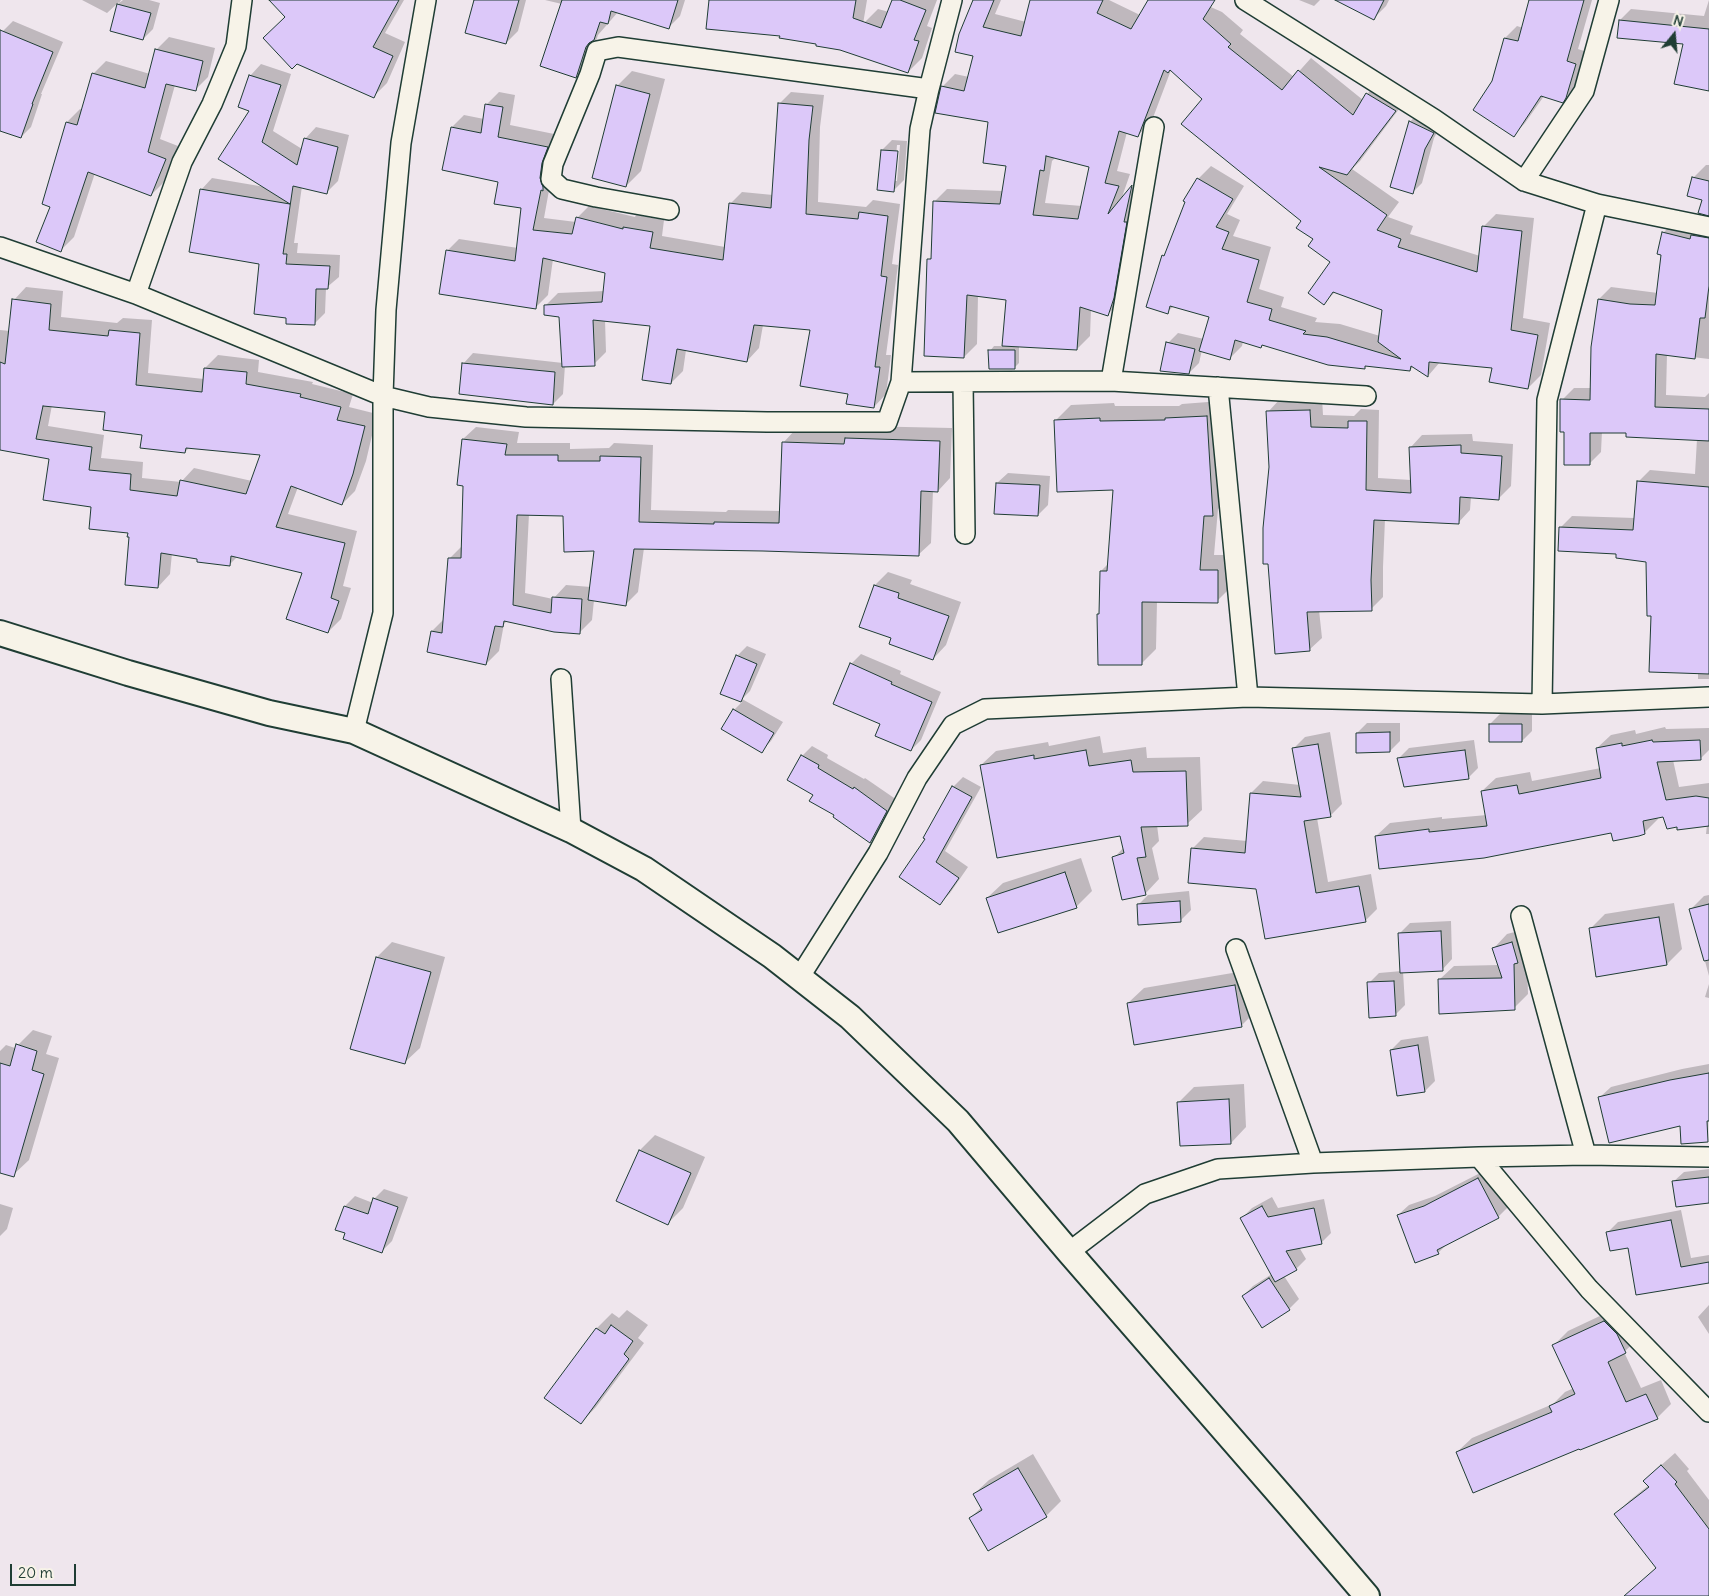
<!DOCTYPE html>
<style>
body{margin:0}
#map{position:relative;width:1709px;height:1596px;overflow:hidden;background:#efe6ed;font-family:Delius,sans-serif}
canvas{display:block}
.north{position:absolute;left:1649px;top:10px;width:50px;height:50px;-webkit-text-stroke:4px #f7f3e8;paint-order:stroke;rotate:17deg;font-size:14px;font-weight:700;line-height:20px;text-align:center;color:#1f3d34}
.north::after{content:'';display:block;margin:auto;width:18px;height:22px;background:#1f3d34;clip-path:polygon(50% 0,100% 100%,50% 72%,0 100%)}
.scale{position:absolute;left:10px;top:1564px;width:66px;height:22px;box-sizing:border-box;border:2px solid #1f3d34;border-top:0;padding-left:6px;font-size:15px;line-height:18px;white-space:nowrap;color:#1f3d34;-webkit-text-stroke:4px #f7f3e8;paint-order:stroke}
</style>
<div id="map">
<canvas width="1709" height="1596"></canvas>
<div class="north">N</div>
<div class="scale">20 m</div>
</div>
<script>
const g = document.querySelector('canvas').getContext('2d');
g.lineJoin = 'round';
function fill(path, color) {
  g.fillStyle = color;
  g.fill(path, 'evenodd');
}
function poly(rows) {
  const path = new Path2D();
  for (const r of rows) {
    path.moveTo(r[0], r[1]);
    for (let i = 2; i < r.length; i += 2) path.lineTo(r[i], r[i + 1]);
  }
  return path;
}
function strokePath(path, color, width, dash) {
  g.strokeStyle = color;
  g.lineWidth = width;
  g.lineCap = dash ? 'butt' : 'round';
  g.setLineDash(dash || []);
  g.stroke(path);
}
const shadow = poly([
 [82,0,121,0,119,3,123,0,149,0,160,3,153,29,143,39,111,30,119,2,107,13],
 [277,0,404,0,385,33,405,42,387,83,373,97,287,17],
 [475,0,526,0,518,31,506,43],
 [545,0,685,0,680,16,668,28,618,12,598,35,588,65,576,76,562,4],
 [710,0,867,0,863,24,878,9,889,12,893,0,937,0,927,26,932,28,922,58,908,72,848,51,781,34],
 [974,0,1001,0,995,14,1026,22,1032,0,1109,0,1140,15,1149,0,1195,0,1222,12,1243,30,1240,34,1294,77,1311,58,1363,100,1367,94,1380,81,1408,97,1360,161,1352,169,1399,202,1388,217,1413,226,1410,234,1480,256,1483,227,1496,214,1534,218,1523,318,1550,323,1541,375,1528,388,1494,367,1440,362,1428,376,1414,366,1410,370,1367,365,1364,368,1243,341,1242,346,1229,359,1202,350,1199,363,1189,373,1168,343,1178,333,1204,339,1210,316,1174,306,1167,312,1163,256,1166,252,1198,179,1211,166,1244,186,1227,214,1240,220,1233,236,1271,247,1259,289,1284,297,1281,307,1317,318,1315,322,1340,324,1380,336,1383,309,1335,292,1324,303,1331,262,1303,221,1204,98,1171,70,1151,123,1138,135,1127,132,1117,171,1130,174,1121,200,1143,175,1121,301,1108,314,1091,309,1090,336,1077,349,1019,345,1019,363,1014,368,990,351,994,346,1004,346,1007,299,978,295,977,344,964,357,929,260,932,256,935,201,947,189,1003,191,1007,165,990,121,942,87,955,74,969,77,974,55],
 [1056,157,1090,166,1082,206,1045,203,1052,161],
 [1299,0,1320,0,1314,6],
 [1337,0,1389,0,1386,6,1374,18],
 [1531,0,1592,0,1578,49,1587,52,1574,89,1562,101,1544,96,1525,123,1514,135,1494,82,1505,38,1517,26,1523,28],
 [1709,0,1709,90,1685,43,1620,20,1631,9,1704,16],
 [13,21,63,42,41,94,42,94,31,127,21,137,0,129,0,38,3,31],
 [169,37,215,48,208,77,195,90,175,85,160,139,178,146,164,182,151,195,95,173,74,237,61,250,51,206,43,203,67,122,80,109,83,110,93,74,106,61,150,74,156,50],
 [261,64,291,74,273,131,302,149,305,139,316,127,349,135,338,181,327,192,302,186,294,243,298,243,297,253,340,255,339,277,326,288,325,313,314,324,287,317,261,263,201,190,212,178,265,187,251,110,250,76],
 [632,71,665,79,641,171,626,186,617,86],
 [499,92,515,95,510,125,559,135,544,218,576,222,577,218,589,206,635,217,636,215,664,220,662,236,725,247,730,204,742,192,773,195,779,104,791,92,824,95,820,127,818,202,866,207,873,200,900,204,892,264,898,265,886,355,891,355,886,394,874,407,849,393,811,329,763,325,759,348,747,361,686,350,683,371,671,383,651,325,605,320,606,352,594,364,565,365,563,394,553,404,463,364,473,353,563,363,560,316,546,305,558,293,605,291,606,272,553,259,548,295,536,307,447,251,459,239,518,248,522,207,452,127,464,115,484,119,487,104],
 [1419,112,1442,123,1434,138,1422,183,1413,192,1392,187,1410,122],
 [892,140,907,141,904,180,894,190,882,150],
 [897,145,900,145,897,181,894,181],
 [1706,165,1709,165,1709,215,1704,199,1694,177],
 [1675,221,1709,224,1709,359,1667,354,1666,395,1705,397,1709,393,1709,679,1698,679,1698,673,1652,614,1647,561,1618,552,1560,528,1572,516,1635,518,1638,482,1650,470,1695,474,1697,439,1627,432,1602,431,1601,452,1589,464,1565,431,1562,400,1574,388,1591,388,1599,299,1611,287,1658,293,1663,233],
 [26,287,63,291,61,317,117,323,123,318,152,320,148,373,204,379,205,368,218,355,259,360,258,372,313,382,312,384,353,394,349,407,377,414,366,461,355,491,342,504,298,487,288,514,357,531,343,586,351,588,341,619,328,632,303,572,238,556,229,565,172,553,170,574,158,587,129,532,92,506,50,458,0,448,0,330,10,331,14,300],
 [52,405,106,411,143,434,185,452,190,447,262,454,252,481,194,468,181,482,142,478,143,462,101,458,104,435,48,426],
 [1322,398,1323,415,1354,416,1361,409,1379,410,1378,478,1411,480,1410,448,1422,435,1472,434,1473,441,1513,444,1511,486,1498,499,1471,497,1470,510,1458,523,1385,519,1383,567,1383,597,1371,609,1319,610,1322,638,1309,650,1270,467,1268,412,1280,399],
 [1221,401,1228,500,1218,509,1214,555,1232,555,1232,586,1217,601,1157,601,1156,649,1141,664,1100,613,1101,571,1109,563,1114,489,1056,420,1071,405,1114,403,1115,406,1179,406,1182,404],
 [859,426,952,428,950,478,938,491,933,490,931,543,918,555,644,548,638,592,626,604,594,600,592,620,580,632,508,620,504,624,499,651,486,664,428,652,432,631,444,619,449,559,463,545,463,439,476,427,519,432,517,443,570,443,570,449,609,448,614,443,653,445,651,510,726,512,728,510,781,511,783,443,795,430,852,432],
 [529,514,564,515,596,550,591,587,566,585,553,599,525,593],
 [1008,473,1050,476,1048,505,1038,515,997,483],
 [888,572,912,580,910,584,961,602,946,645,933,659,893,637,861,626,875,585],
 [747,646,766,654,750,691,742,699,783,722,771,741,761,751,734,710,742,702,721,693,737,656],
 [861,654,901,671,900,674,941,692,921,740,911,750,881,724,851,664],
 [1500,714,1532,714,1532,731,1522,741,1490,724],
 [1367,723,1400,723,1400,741,1390,751,1357,733],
 [1665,727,1666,729,1709,728,1709,750,1700,759,1673,760,1679,787,1709,783,1709,834,1706,834,1707,825,1678,825,1664,815,1657,817,1658,819,1644,833,1612,831,1376,836,1390,823,1442,817,1442,819,1487,815,1482,791,1496,778,1530,772,1532,781,1601,768,1597,748,1611,735,1635,730,1636,734],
 [1330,732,1342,804,1330,816,1317,818,1328,882,1371,874,1377,909,1365,921,1257,888,1192,849,1204,837,1247,841,1251,793,1263,781,1300,785,1293,749,1305,737],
 [1100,736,1103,753,1146,747,1147,758,1200,757,1202,810,1187,824,1157,825,1159,841,1152,848,1159,879,1145,894,1114,858,1124,847,1121,835,981,765,996,751,1048,742,1049,746],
 [1474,740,1478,768,1468,778,1399,758,1409,748],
 [812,746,828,755,827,758,864,779,865,778,897,800,880,832,870,842,836,815,814,794,802,756],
 [963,777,981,787,945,851,968,867,950,893,940,903,927,838,953,787],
 [1081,858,1092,891,1076,907,987,898,1003,883],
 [1189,891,1191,910,1181,920,1138,905,1148,895],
 [1709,895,1709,976,1691,909,1704,896],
 [1674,903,1682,949,1667,964,1590,929,1605,914],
 [1451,921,1452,959,1442,970,1403,971,1405,1005,1395,1015,1369,983,1379,973,1402,971,1400,933,1410,923],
 [1526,929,1528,994,1514,1008,1440,979,1454,966,1499,965,1494,948,1507,934],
 [392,942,445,957,420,1048,404,1063,351,1048,377,957],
 [1250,970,1257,1010,1241,1026,1128,1003,1144,988],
 [1709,984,1709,998,1705,997],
 [33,1030,52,1036,46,1054,59,1058,29,1160,13,1175,0,1171,0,1051,6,1045,15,1048],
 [1428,1036,1435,1081,1425,1091,1391,1050,1401,1040],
 [1709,1064,1708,1141,1681,1125,1599,1098,1611,1087,1682,1069],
 [1244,1084,1246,1127,1231,1143,1179,1102,1194,1087],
 [655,1135,705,1157,683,1208,668,1223,640,1150],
 [1488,1169,1508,1207,1498,1217,1448,1243,1438,1253,1398,1215,1409,1205,1435,1196],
 [1709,1169,1709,1202,1673,1182,1684,1172],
 [384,1189,408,1197,392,1241,382,1251,346,1232,345,1206,355,1196,373,1203,374,1199],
 [1272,1197,1278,1208,1324,1199,1331,1233,1321,1243,1299,1247,1306,1259,1296,1269,1284,1276,1299,1299,1289,1309,1263,1326,1243,1296,1253,1286,1272,1274,1242,1218,1252,1208],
 [0,1204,13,1208,7,1229,0,1236],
 [1681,1210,1691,1258,1709,1255,1709,1282,1629,1246,1608,1232,1618,1222],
 [1709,1305,1709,1334,1698,1317],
 [1619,1307,1640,1337,1624,1352,1641,1388,1661,1380,1671,1404,1657,1418,1457,1452,1472,1438,1553,1404,1565,1392,1574,1388,1553,1346,1568,1331],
 [627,1310,648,1325,638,1338,644,1343,596,1407,581,1423,546,1398,597,1328,612,1313,619,1318],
 [1675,1453,1689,1469,1687,1471,1709,1500,1709,1596,1638,1596,1657,1567,1616,1514,1629,1501,1649,1485,1658,1468],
 [1033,1454,1061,1501,1046,1516,989,1549,970,1518,982,1507,974,1494,989,1480]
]);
const building = poly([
 [269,0,399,0,373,47,393,56,374,98,297,64,292,69,263,38,285,17,269,0],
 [474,0,519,0,506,44,465,33,474,0],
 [562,0,678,0,669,29,611,11,608,24,600,22,594,40,589,43,586,47,576,78,540,66,562,0],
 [709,0,856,0,853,18,881,28,892,0,900,0,926,10,914,40,919,41,908,73,840,50,816,46,816,44,779,38,780,36,706,29,709,0],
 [973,0,994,0,983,27,1021,36,1030,0,1103,0,1097,13,1131,29,1148,0,1215,0,1203,19,1231,44,1228,47,1282,90,1298,70,1353,115,1366,93,1396,111,1347,175,1319,167,1387,215,1377,230,1401,239,1398,247,1477,272,1482,226,1522,231,1511,330,1538,335,1528,389,1489,382,1492,368,1429,362,1428,377,1411,366,1410,371,1365,366,1365,369,1328,365,1262,345,1261,348,1235,340,1230,360,1199,351,1209,317,1170,306,1168,314,1146,307,1162,255,1164,256,1185,202,1183,201,1197,178,1233,199,1216,227,1229,232,1222,249,1259,260,1247,302,1272,309,1269,320,1306,331,1303,334,1327,337,1401,359,1378,342,1382,310,1333,292,1324,305,1308,293,1330,262,1308,246,1313,239,1296,228,1301,221,1181,124,1202,99,1170,70,1168,73,1164,70,1138,137,1119,131,1105,183,1119,186,1108,214,1132,185,1124,222,1127,222,1114,298,1108,316,1080,307,1077,350,1002,346,1006,300,967,295,964,358,924,356,927,259,931,259,933,201,1000,204,1006,166,983,163,988,122,935,113,941,86,964,91,973,56,955,52,959,34,973,0],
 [1046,156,1089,167,1078,219,1033,215,1040,170,1044,171,1046,156],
 [1335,0,1384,0,1374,20,1335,0],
 [1529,0,1584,0,1567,61,1576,64,1566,98,1563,103,1541,96,1514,137,1473,110,1492,81,1504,38,1518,41,1529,0],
 [117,4,151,13,143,40,110,31,117,4],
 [1619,20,1709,29,1709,91,1674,84,1683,44,1617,38,1619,20],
 [0,30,53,52,32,104,33,104,21,138,0,131,0,30],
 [155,49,203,61,196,91,166,84,148,152,166,159,151,196,88,172,61,252,36,242,50,207,42,204,66,122,77,125,92,73,145,88,155,49],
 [249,75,281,85,262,142,297,165,304,138,338,147,327,194,293,186,283,254,287,254,286,264,330,266,328,289,316,289,315,325,286,324,286,318,254,314,259,264,189,252,200,189,290,204,218,159,249,111,238,107,249,75],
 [616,85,650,94,626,187,592,178,616,85],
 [778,103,813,106,809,140,806,214,858,219,859,212,888,216,881,276,887,277,875,367,880,367,874,408,846,404,848,394,800,386,810,330,754,325,747,362,677,349,671,384,642,380,650,326,593,320,595,366,562,367,559,317,544,315,544,305,602,302,605,273,543,258,536,309,439,294,446,250,515,261,521,208,494,204,498,182,442,170,451,127,481,133,485,104,503,107,498,137,548,147,542,163,540,178,543,187,543,191,541,190,533,230,572,234,576,217,623,229,623,227,653,232,650,248,723,260,729,203,771,208,778,103],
 [1409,121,1434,133,1425,149,1413,194,1390,187,1409,121],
 [881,150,898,151,894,192,877,190,881,150],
 [1692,177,1709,181,1709,216,1698,213,1702,200,1687,196,1692,177],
 [1662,232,1690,239,1691,235,1709,238,1709,286,1705,318,1700,318,1695,359,1656,354,1655,407,1709,409,1709,441,1626,437,1626,433,1590,433,1590,465,1564,465,1564,432,1560,432,1560,399,1590,400,1591,347,1598,299,1630,304,1655,305,1661,255,1657,254,1662,232],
 [12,299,51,304,49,330,108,336,109,330,140,333,136,385,202,392,204,368,247,372,246,384,301,394,300,397,341,407,337,420,365,426,353,474,342,505,291,486,276,527,345,543,331,598,339,601,328,633,286,619,302,573,231,556,230,566,197,562,197,559,161,553,158,588,125,585,129,537,127,537,128,533,89,529,91,507,43,500,49,459,0,450,0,362,5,364,12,299],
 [43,406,105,412,103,430,142,435,140,448,185,453,186,448,260,455,246,494,180,480,177,496,130,490,131,474,89,470,92,447,36,439,43,406],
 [1166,342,1195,349,1189,374,1160,371,1166,342],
 [988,350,1015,350,1015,369,989,369,988,350],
 [462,363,555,372,553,405,459,394,462,363],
 [1310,410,1311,427,1348,428,1348,421,1367,421,1366,490,1411,493,1409,447,1461,445,1461,453,1502,456,1499,500,1460,497,1459,524,1374,520,1371,580,1372,611,1307,612,1310,651,1275,654,1268,564,1263,564,1263,528,1269,467,1266,411,1310,410],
 [1207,416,1213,516,1204,516,1200,570,1218,570,1218,603,1142,602,1142,665,1098,665,1097,614,1099,614,1100,571,1107,571,1113,490,1057,492,1054,420,1100,418,1100,421,1165,420,1165,418,1207,416],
 [845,438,940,441,938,492,921,491,919,556,763,551,634,549,626,606,588,600,594,551,564,552,563,516,517,515,513,605,551,613,552,597,582,599,580,634,554,632,504,621,503,627,495,626,486,665,427,652,431,631,442,633,448,558,461,558,463,486,457,485,462,439,507,444,505,455,558,455,558,461,600,461,600,456,641,457,639,522,714,524,714,522,779,523,782,442,844,444,845,438],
 [1637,481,1709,487,1709,674,1649,672,1651,616,1647,616,1646,562,1616,558,1616,554,1558,551,1559,527,1633,530,1637,481],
 [996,483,1040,485,1038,516,994,514,996,483],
 [874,585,899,593,898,598,949,616,933,660,889,644,891,638,859,627,874,585],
 [736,655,757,664,741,702,720,694,736,655],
 [850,663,892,682,891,684,932,702,911,751,875,736,880,724,833,704,850,663],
 [733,709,774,733,762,753,721,729,733,709],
 [1489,724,1522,724,1522,742,1489,742,1489,724],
 [1390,732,1390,752,1356,753,1356,733,1390,732],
 [1652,740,1653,742,1700,740,1701,760,1657,762,1666,800,1696,796,1709,798,1709,826,1677,830,1677,827,1667,829,1663,817,1643,821,1645,834,1639,836,1613,841,1611,833,1484,858,1379,869,1375,836,1429,829,1429,832,1487,826,1481,791,1517,785,1519,794,1601,778,1596,748,1622,743,1622,746,1652,740],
 [1318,744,1331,817,1304,821,1316,893,1359,886,1366,922,1265,939,1256,889,1188,883,1191,848,1245,853,1250,793,1301,797,1292,748,1318,744],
 [1086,750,1089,766,1131,760,1133,772,1186,771,1188,826,1141,827,1146,857,1137,858,1146,895,1122,900,1112,857,1124,853,1120,836,997,858,980,765,1034,755,1034,759,1086,750],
 [1465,750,1469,779,1404,787,1397,758,1465,750],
 [801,755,819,765,818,768,853,789,854,787,887,811,870,843,833,817,834,815,809,801,813,795,787,780,801,755],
 [952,786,972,797,936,862,959,878,940,905,899,877,925,839,923,838,952,786],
 [1065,872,1077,908,998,933,986,898,1065,872],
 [1180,901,1181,922,1138,925,1137,904,1180,901],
 [1709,904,1709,960,1704,961,1689,909,1709,904],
 [1659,917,1667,965,1596,977,1589,928,1659,917],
 [1441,931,1443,971,1400,973,1398,933,1441,931],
 [1512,942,1518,963,1514,964,1515,1010,1439,1014,1438,979,1502,978,1492,948,1512,942],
 [376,957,431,972,405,1064,350,1049,376,957],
 [1394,981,1396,1016,1369,1018,1367,982,1394,981],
 [1235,985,1242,1027,1134,1045,1127,1003,1235,985],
 [16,1044,37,1051,32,1070,44,1074,14,1177,0,1173,0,1063,10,1066,16,1044],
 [1418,1045,1425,1092,1397,1096,1390,1050,1418,1045],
 [1709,1073,1709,1121,1707,1121,1708,1142,1681,1144,1680,1126,1609,1143,1598,1097,1670,1080,1709,1073],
 [1229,1099,1231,1144,1180,1146,1177,1102,1229,1099],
 [639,1150,691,1173,668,1225,616,1201,639,1150],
 [1709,1177,1709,1203,1676,1207,1672,1181,1709,1177],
 [1478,1178,1499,1218,1437,1250,1439,1254,1415,1263,1397,1215,1424,1206,1478,1178],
 [373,1198,398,1207,382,1253,343,1239,345,1233,335,1230,344,1206,368,1214,373,1198],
 [1262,1206,1268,1217,1314,1208,1322,1244,1286,1251,1297,1270,1275,1282,1240,1218,1262,1206],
 [1671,1220,1681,1267,1709,1262,1709,1283,1636,1295,1628,1248,1610,1251,1606,1232,1671,1220],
 [1269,1278,1290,1310,1262,1328,1242,1296,1269,1278],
 [1604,1321,1617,1334,1626,1353,1608,1362,1626,1402,1646,1394,1658,1419,1580,1450,1579,1449,1473,1493,1456,1452,1552,1412,1549,1406,1575,1394,1552,1345,1604,1321],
 [611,1325,633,1341,624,1354,629,1359,581,1424,544,1398,596,1328,605,1334,611,1325],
 [1661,1465,1677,1482,1675,1484,1709,1529,1709,1596,1624,1596,1656,1568,1614,1514,1649,1487,1643,1481,1661,1465],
 [1018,1468,1047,1517,988,1551,969,1518,982,1510,973,1494,1018,1468]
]);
const minor = poly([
 [1245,0,1434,119,1524,181,1597,204,1709,227],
 [1524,181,1584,91,1609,0],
 [669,210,596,197,562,189,551,179,553,164,590,74,597,51,618,47,929,89],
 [0,247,136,294,383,396,429,407,526,417,767,422,887,422,901,382,920,129,929,89,952,0],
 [136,294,182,162,212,104,236,46,242,0],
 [1111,381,1154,127],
 [901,382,1111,381,1366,396],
 [963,382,965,534],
 [1218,387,1248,697],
 [561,679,571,830],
 [1542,704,1547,400,1597,204],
 [354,731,383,613,383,396,386,310,401,143,426,0],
 [1521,916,1586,1155],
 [1236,949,1313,1163],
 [799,978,878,853,917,778,953,725,985,709,1248,697,1542,704,1709,697],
 [1479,1157,1589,1289,1709,1412],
 [1069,1252,1145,1194,1218,1169,1313,1163,1479,1157,1586,1155,1709,1157]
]);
const tertiary = poly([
 [0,633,128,673,269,713,354,731,571,830,644,869,772,956,850,1017,958,1121,1069,1252,1290,1506,1367,1596]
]);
fill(shadow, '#0003');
fill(building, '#dcc8f9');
strokePath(building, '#1f3d34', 1);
strokePath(minor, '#1f3d34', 22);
strokePath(tertiary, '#1f3d34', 28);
strokePath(minor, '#f7f3e8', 19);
strokePath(tertiary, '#f7f3e8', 24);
</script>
